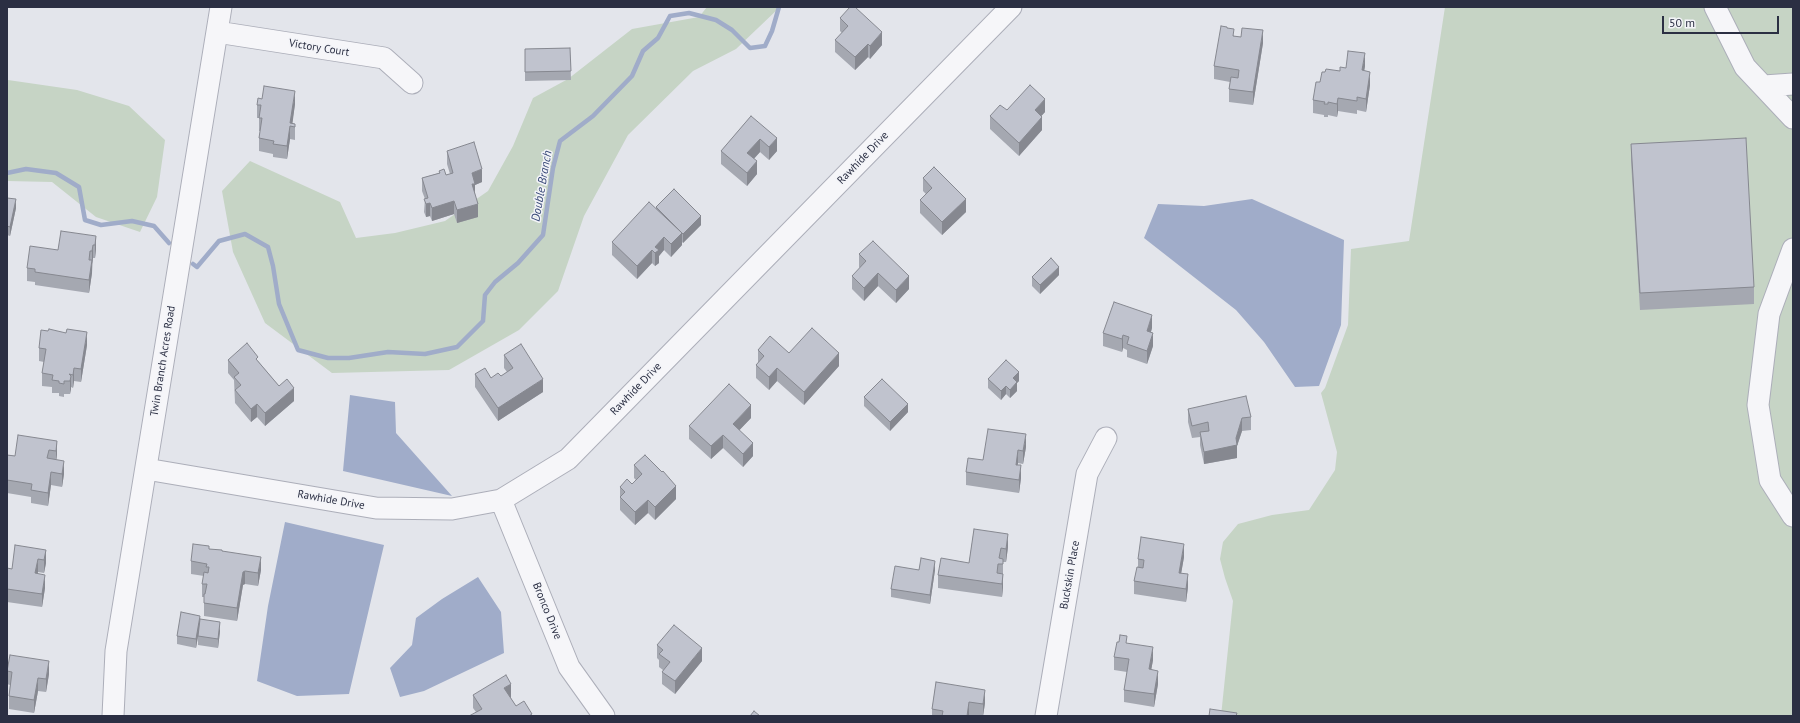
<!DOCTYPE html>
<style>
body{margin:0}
#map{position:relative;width:1800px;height:723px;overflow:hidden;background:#e3e5eb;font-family:"PT Sans",sans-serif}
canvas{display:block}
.frame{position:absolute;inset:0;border:8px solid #2b2f43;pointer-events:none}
.scale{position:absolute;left:1662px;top:16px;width:117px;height:18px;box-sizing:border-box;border:2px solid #2b2f43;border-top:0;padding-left:5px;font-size:12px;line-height:14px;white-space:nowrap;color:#2b2f43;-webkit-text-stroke:3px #f3f4f8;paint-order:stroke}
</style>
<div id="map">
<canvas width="1800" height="723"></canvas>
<div class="frame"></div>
<div class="scale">50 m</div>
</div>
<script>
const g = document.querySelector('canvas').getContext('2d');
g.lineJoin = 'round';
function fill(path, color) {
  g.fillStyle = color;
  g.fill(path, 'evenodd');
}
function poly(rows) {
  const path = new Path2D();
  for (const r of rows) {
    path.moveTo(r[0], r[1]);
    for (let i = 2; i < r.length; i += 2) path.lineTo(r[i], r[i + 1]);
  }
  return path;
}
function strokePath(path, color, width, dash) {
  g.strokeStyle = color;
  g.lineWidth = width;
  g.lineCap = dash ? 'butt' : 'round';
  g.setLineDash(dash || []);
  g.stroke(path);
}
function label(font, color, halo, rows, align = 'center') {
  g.font = font + ' "PT Sans",sans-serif';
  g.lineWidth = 3;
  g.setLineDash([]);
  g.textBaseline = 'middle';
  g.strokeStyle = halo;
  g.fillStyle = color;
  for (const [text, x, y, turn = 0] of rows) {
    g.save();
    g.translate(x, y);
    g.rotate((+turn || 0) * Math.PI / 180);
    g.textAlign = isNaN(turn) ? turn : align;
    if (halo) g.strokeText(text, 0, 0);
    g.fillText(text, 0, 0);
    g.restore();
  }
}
const green = poly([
 [707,7,780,7,736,49,693,71,628,135,584,216,558,291,519,330,449,370,332,373,265,323,233,252,222,191,250,161,340,202,356,238,395,233,445,221,488,191,513,146,533,98,568,79,632,29,699,17],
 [1445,7,1793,7,1793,716,1221,716,1233,601,1225,578,1220,559,1223,542,1238,524,1272,515,1309,510,1335,470,1337,452,1321,393,1325,388,1348,325,1351,249,1409,241],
 [8,80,77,90,129,106,165,140,157,197,140,232,96,217,52,182,7,181]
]);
const water = poly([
 [1252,199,1344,240,1341,325,1319,386,1295,387,1264,342,1236,310,1144,238,1158,204,1204,206],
 [350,395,395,402,396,433,452,496,343,471],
 [285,522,384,545,349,694,297,696,257,681,268,606],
 [478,577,501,612,504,653,424,691,400,697,390,668,412,645,416,618,442,599]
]);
const stream = poly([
 [7,173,26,169,56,173,79,187,85,220,101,225,132,221,154,226,169,243],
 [193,264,197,267,219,241,245,234,268,247,273,266,279,304,298,350,328,358,349,358,388,352,425,354,457,347,483,321,485,295,495,282,518,263,543,235,553,168,560,141,593,116,632,76,643,51,658,38,670,16,689,13,716,20,732,30,750,48,765,46,772,31,779,7]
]);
const minor = poly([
 [1715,7,1745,67,1793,118],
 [217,32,384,58,412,83],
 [1764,86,1793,84],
 [1793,249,1769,314,1758,405,1770,480,1793,516],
 [146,469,376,508,452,509,501,500,568,459,1011,7],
 [501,500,569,667,604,716],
 [113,716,116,651,221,7],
 [1046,716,1087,474,1106,438]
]);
const wall = poly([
 [840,18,882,45,870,59,868,57,855,70,835,52,835,40,842,33,840,31],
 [1227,28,1234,36,1263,43,1253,105,1229,102,1229,89,1230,82,1214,79,1214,66],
 [570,48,571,80,525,81,525,49],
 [1365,66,1364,71,1370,85,1366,112,1357,110,1357,114,1338,111,1337,117,1328,115,1328,117,1324,117,1324,115,1313,113,1313,100,1320,82,1325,72,1340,71,1346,68],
 [295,104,292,123,295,124,295,140,290,139,287,159,273,157,273,154,259,151,259,138,260,131,259,131,259,118,257,118,257,105],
 [1007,110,1045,112,1041,116,1042,130,1019,156,990,129,990,116],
 [751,116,777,151,769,160,760,152,754,159,757,174,747,186,721,164,721,151],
 [1631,144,1754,287,1754,304,1640,310,1631,161],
 [447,151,482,182,475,185,475,194,478,217,457,223,454,214,432,221,430,216,426,217,424,212,425,199,422,191,422,178,439,173,439,171,446,175,450,174,447,164],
 [923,178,966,212,942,235,920,213,920,200,926,194,923,191],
 [7,198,16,208,10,236,7,235],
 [656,207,701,225,683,243,682,242,682,245,671,257,664,250,659,256,659,263,655,266,652,263,637,279,612,255,612,242,656,208],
 [96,236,96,249,95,258,93,258,92,273,89,293,35,285,35,282,27,281,27,268,58,250],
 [859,254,909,289,896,303,878,286,864,301,852,289,852,276,860,268,859,267],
 [1059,275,1040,294,1032,286,1032,277],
 [1152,328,1151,332,1153,346,1147,364,1127,357,1127,350,1123,348,1122,352,1103,346,1103,333],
 [87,345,81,382,74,381,73,388,71,387,70,394,64,394,64,397,59,396,59,393,52,393,52,387,42,386,42,373,44,362,39,361,39,348],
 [758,350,789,353,839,366,804,405,777,381,769,390,756,378,756,365,758,363],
 [504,355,543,392,498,421,475,387,475,374,491,378,501,376,507,372,504,368],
 [228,360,258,361,279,386,294,401,265,426,257,417,251,422,235,403,234,380,228,373],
 [988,379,1019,381,1017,383,1017,391,1010,398,1006,394,1001,400,988,388],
 [864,397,908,412,890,431,864,406],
 [1188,409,1251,417,1251,430,1242,431,1237,446,1237,458,1204,464,1200,445,1200,437,1192,438,1188,422],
 [751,418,739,430,753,456,743,467,723,448,711,459,689,439,689,426],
 [57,441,57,454,56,460,64,474,62,487,51,485,48,506,31,503,31,497,7,493,7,455,15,456],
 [1026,447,1023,464,1018,463,1017,465,1021,478,1019,493,966,485,966,472,983,460],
 [634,465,676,499,655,520,648,513,635,525,620,510,620,487,632,484,636,480,634,478],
 [974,529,1008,547,1006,562,1003,562,1003,587,1002,597,938,588,938,575,969,563],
 [209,549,222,551,261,570,258,586,245,584,243,585,237,621,204,616,204,597,202,597,202,584,204,576,191,574,191,561],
 [46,550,46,563,44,573,38,572,37,574,45,588,42,607,7,602,7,568,12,569],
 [1184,557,1181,573,1188,587,1186,602,1134,594,1134,581,1138,567,1138,559],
 [919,570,935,570,930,604,891,597,891,589],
 [200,622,220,631,218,648,198,645,198,637,196,648,177,644,177,636],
 [1127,644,1153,660,1151,670,1158,684,1154,707,1124,702,1124,690,1127,672,1114,670,1114,657],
 [657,645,702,661,675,694,662,684,662,672,663,670,659,667,659,660,657,658],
 [7,671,49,674,46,692,38,691,34,713,9,709,9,696,10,685,7,684],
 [936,682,985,703,983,716,976,716,969,715,969,716,932,716,932,709],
 [473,695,511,697,511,698,516,706,532,716,476,712,473,708]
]);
const shadedWall = poly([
 [1263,30,1263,43,1253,105,1253,92],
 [882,32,882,45,870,59,870,46],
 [868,44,868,57,855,70,855,57],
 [1365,53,1365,66,1362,83,1362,70],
 [1370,72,1370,85,1366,112,1366,99],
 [295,91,295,104,292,127,290,123],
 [1338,98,1338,111,1337,117,1337,104],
 [1045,99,1045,112,1035,123,1035,110],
 [1042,117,1042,130,1019,156,1019,143],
 [290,126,290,139,287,159,287,146],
 [777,138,777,151,769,160,769,147],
 [760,139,760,152,747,166,747,153],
 [757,161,757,174,747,186,747,173],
 [482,169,482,182,475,185,475,197,472,197,472,173],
 [16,199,16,208,10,236,10,227],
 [966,199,966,212,942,235,942,222],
 [454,201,454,214,432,221,432,208],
 [430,203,430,216,426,217,426,204],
 [478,204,478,217,457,223,457,210],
 [701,216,701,225,683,243,683,234],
 [682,233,682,245,671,257,671,244],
 [96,236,96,249,95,258,95,245],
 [664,237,664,250,659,256,659,263,655,266,655,247],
 [93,245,93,258,92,264,92,251],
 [652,250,652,263,637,279,637,266],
 [92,260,92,273,89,293,89,280],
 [1059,267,1059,275,1040,294,1040,285],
 [878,273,878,286,864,301,864,288],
 [909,276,909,289,896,303,896,290],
 [1152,315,1152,328,1147,344,1147,331],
 [87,332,87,345,81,382,81,369],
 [1153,333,1153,346,1147,364,1147,351],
 [1123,335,1123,348,1122,352,1122,339],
 [839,353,839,366,804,405,804,392],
 [74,368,74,381,73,388,73,375],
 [777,368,777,381,769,390,769,377],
 [1019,372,1019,381,1017,383,1017,391,1010,398,1010,390,1013,378],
 [71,376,71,389,70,394,70,381],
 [543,379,543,392,498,421,498,408],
 [1006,386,1006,394,1001,400,1001,391],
 [294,388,294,401,265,426,265,413],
 [257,404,257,417,251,422,251,409],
 [908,404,908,412,890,431,890,422],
 [751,405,751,418,733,437,733,424],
 [1242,418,1242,431,1237,446,1237,458,1204,464,1204,452,1236,438],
 [1026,434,1026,447,1023,464,1023,451],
 [723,435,723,448,711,459,711,446],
 [57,441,57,454,56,464,56,451],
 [753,443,753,456,743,467,743,454],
 [1018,450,1018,463,1016,478,1016,465],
 [64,461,64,474,62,487,62,474],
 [1021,465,1021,478,1019,493,1019,480],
 [51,472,51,485,48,506,48,493],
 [676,486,676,499,655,520,655,507],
 [648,500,648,513,635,525,635,512],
 [1008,534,1008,547,1006,562,1006,549],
 [1184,544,1184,557,1179,586,1179,573],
 [46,550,46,563,44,573,44,560],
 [261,557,261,570,258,586,258,573],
 [38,559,38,572,35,586,35,573],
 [935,561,935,570,930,604,930,595],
 [245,571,245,584,243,585,237,621,237,608,243,572],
 [1003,574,1003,587,1002,597,1002,584],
 [1188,574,1188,587,1186,602,1186,589],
 [45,575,45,588,42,607,42,594],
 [200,616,200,624,196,648,196,639],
 [220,622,220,631,218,648,218,639],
 [1153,647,1153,660,1149,682,1149,669],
 [702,648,702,661,675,694,675,681],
 [49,661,49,674,46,692,46,679],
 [1158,671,1158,684,1154,707,1154,694],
 [38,678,38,691,34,713,34,700],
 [511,684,511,697,504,701,504,688],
 [985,690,985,703,983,716,983,704],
 [969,702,969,716,967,716]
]);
const building = poly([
 [850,7,855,7,882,32,870,46,868,44,855,57,835,40,848,26,840,18,850,7],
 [1221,26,1227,27,1227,28,1234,29,1233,36,1241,37,1242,28,1263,30,1253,92,1229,89,1231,77,1238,78,1239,70,1214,66,1221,26],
 [570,48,571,71,525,72,525,49,570,48],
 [1348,51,1365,53,1362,70,1370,72,1366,99,1357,97,1357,101,1338,98,1337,104,1328,102,1328,104,1324,104,1325,102,1313,100,1316,82,1320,82,1322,72,1325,72,1326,69,1340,71,1340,67,1346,68,1348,51],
 [1030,85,1045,99,1035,110,1042,117,1019,143,990,116,1000,105,1007,110,1030,85],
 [264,86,295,91,290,123,295,124,295,127,290,126,287,146,273,144,274,141,259,138,262,118,259,118,261,105,257,105,258,98,262,99,264,86],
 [751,116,777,138,769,147,760,139,747,153,757,161,747,173,721,151,751,116],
 [1746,138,1754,287,1640,293,1631,144,1746,138],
 [474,142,482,169,472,173,475,184,472,184,478,204,457,210,454,201,432,208,430,203,426,204,424,199,428,198,422,178,440,173,439,171,444,169,446,175,453,173,447,151,474,142],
 [934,167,966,199,942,222,920,200,932,188,923,178,934,167],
 [674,189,701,216,683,234,656,207,674,189],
 [7,198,16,199,10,227,7,226,7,198],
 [649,202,682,233,671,244,664,237,655,247,659,250,655,253,652,250,637,266,612,242,649,202],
 [61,231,96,236,95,245,93,245,92,251,90,251,89,260,92,260,89,280,35,272,35,269,27,268,30,246,58,250,61,231],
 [873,241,909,276,896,290,878,273,864,288,852,276,866,261,859,254,873,241],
 [1051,258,1059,267,1040,285,1032,277,1051,258],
 [1114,302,1152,315,1147,331,1153,333,1147,351,1127,344,1129,337,1123,335,1122,339,1103,333,1114,302],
 [812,328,839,353,804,392,777,368,769,377,756,365,764,356,758,350,770,336,789,353,812,328],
 [49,329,66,333,67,329,87,332,81,369,74,368,73,375,69,374,71,376,70,381,64,381,64,384,59,383,59,381,52,380,53,375,42,373,46,349,39,348,41,330,48,331,49,329],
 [247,343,258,357,256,359,279,386,287,379,294,388,265,413,257,404,251,409,235,390,241,385,234,377,239,373,228,360,247,343],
 [521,344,543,379,498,408,475,374,485,368,491,378,498,373,501,376,513,368,504,355,521,344],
 [1006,360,1019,372,1013,378,1017,382,1010,390,1006,386,1001,391,988,379,1006,360],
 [882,379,908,404,890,422,864,397,882,379],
 [729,384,751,405,733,424,753,443,743,454,723,435,711,446,689,426,729,384],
 [1246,396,1251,417,1242,418,1236,438,1237,445,1204,452,1200,432,1209,431,1208,422,1192,426,1188,409,1246,396],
 [988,429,1026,434,1023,451,1018,450,1016,465,1021,465,1019,480,966,472,968,458,983,460,988,429],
 [18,435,57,441,56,451,49,450,47,458,64,461,62,474,51,472,48,493,31,490,32,484,7,480,7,455,15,456,18,435],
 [645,455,662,472,663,471,676,486,655,507,648,500,635,512,620,497,625,492,620,487,627,479,632,484,642,474,634,465,645,455],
 [974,529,1008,534,1006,549,1001,548,999,558,1003,559,1003,564,998,564,997,573,1003,574,1002,584,938,575,941,558,969,563,974,529],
 [1141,537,1184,544,1179,573,1188,574,1186,589,1134,581,1137,567,1143,568,1144,560,1138,559,1141,537],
 [193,544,209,546,209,549,222,550,222,551,261,557,258,573,245,571,243,572,237,608,204,603,204,594,205,594,207,584,202,584,204,572,208,573,209,567,206,567,207,564,191,561,193,544],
 [15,545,46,550,44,560,38,559,35,573,45,575,42,594,7,589,7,568,12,569,15,545],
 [921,558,935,561,930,595,891,589,895,566,919,570,921,558],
 [181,612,200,616,196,639,177,636,181,612],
 [200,619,220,622,218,639,198,636,200,619],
 [674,625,702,648,675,681,662,672,670,662,659,654,663,650,657,645,674,625],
 [1120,635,1127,636,1126,643,1153,647,1149,669,1158,671,1154,694,1124,690,1129,659,1114,657,1117,642,1119,642,1120,635],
 [10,655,49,661,46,679,38,678,34,700,9,696,12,672,7,671,10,655],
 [506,675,511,684,504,688,516,706,524,701,532,714,529,716,469,716,482,709,473,695,506,675],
 [936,682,985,690,983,704,969,702,967,716,942,716,943,711,932,709,936,682],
 [1210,709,1237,713,1236,716,1209,716,1210,709],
 [754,711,760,716,750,716,754,711]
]);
const streetNames = [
 ["Victory Court",319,48,9],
 ["Rawhide Drive",863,158,-46],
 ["Twin Branch Acres Road",163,361,-81],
 ["Rawhide Drive",636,389,-46],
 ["Rawhide Drive",331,500,10],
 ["Buckskin Place",1070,575,-80],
 ["Bronco Drive",547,611,68]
];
const waterNames = [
 ["Double Branch",542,186,-80]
];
fill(green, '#c6d4c5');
fill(water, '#a0acc9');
strokePath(stream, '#a0acc9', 4.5);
strokePath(minor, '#acaeb9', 23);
strokePath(minor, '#f6f6f9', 21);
fill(wall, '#a5a8b1');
fill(shadedWall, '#868890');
fill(building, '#c0c3ce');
strokePath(building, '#868890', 1);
label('11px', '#2b2f43', '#f3f4f8', streetNames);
label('italic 12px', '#364776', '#f3f4f8', waterNames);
</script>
